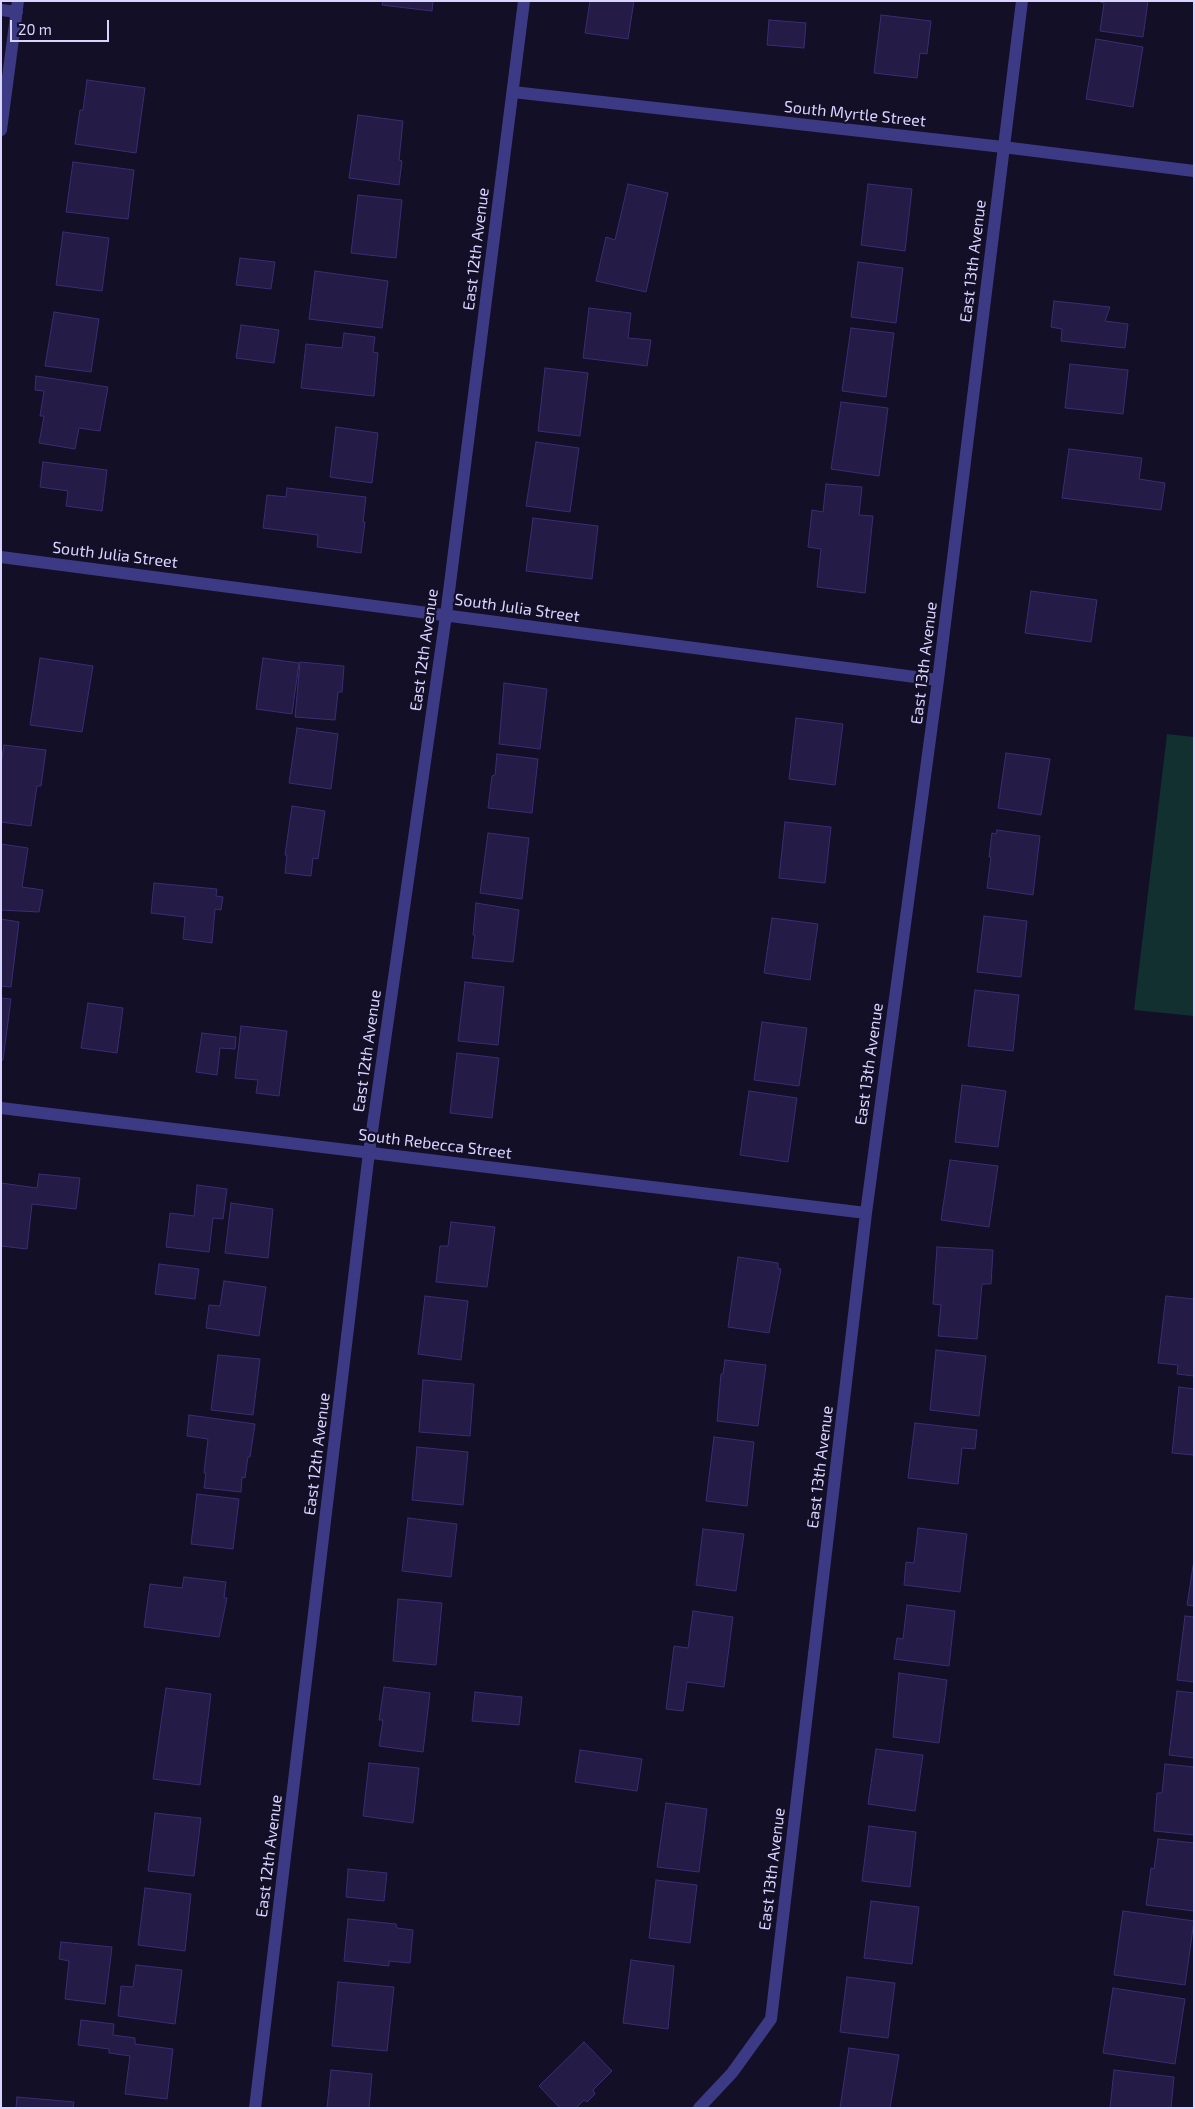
<!DOCTYPE html>
<style>
body{margin:0}
#map{position:relative;width:1195px;height:2109px;overflow:hidden;background:#130f26;font-family:"Exo 2",sans-serif}
canvas{display:block}
.frame{position:absolute;inset:0;border:2px solid #d9d4ff;pointer-events:none}
.scale{position:absolute;left:10px;top:20px;width:99px;height:22px;box-sizing:border-box;border:2px solid #d9d4ff;border-top:0;padding-left:6px;font-size:15px;line-height:18px;white-space:nowrap;color:#d9d4ff;-webkit-text-stroke:4px #130f26;paint-order:stroke}
</style>
<div id="map">
<canvas width="1195" height="2109"></canvas>
<div class="frame"></div>
<div class="scale">20 m</div>
</div>
<script>
const g = document.querySelector('canvas').getContext('2d');
g.lineJoin = 'round';
function fill(path, color) {
  g.fillStyle = color;
  g.fill(path, 'evenodd');
}
function poly(rows) {
  const path = new Path2D();
  for (const r of rows) {
    path.moveTo(r[0], r[1]);
    for (let i = 2; i < r.length; i += 2) path.lineTo(r[i], r[i + 1]);
  }
  return path;
}
function strokePath(path, color, width, dash) {
  g.strokeStyle = color;
  g.lineWidth = width;
  g.lineCap = dash ? 'butt' : 'round';
  g.setLineDash(dash || []);
  g.stroke(path);
}
function label(font, color, halo, rows, align = 'center') {
  g.font = font + ' "Exo 2",sans-serif';
  g.lineWidth = 4.5;
  g.setLineDash([]);
  g.textBaseline = 'middle';
  g.strokeStyle = halo;
  g.fillStyle = color;
  for (const [text, x, y, turn = 0] of rows) {
    g.save();
    g.translate(x, y);
    g.rotate((+turn || 0) * Math.PI / 180);
    g.textAlign = isNaN(turn) ? turn : align;
    if (halo) g.strokeText(text, 0, 0);
    g.fillText(text, 0, 0);
    g.restore();
  }
}
const green = poly([
 [1167,734,1194,737,1194,1016,1134,1010]
]);
const building = poly([
 [383,1,433,1,432,11,382,5,383,1],
 [590,1,634,1,628,39,585,33,590,1],
 [1148,1,1143,37,1100,31,1104,3,1098,1,1148,1],
 [881,15,931,21,927,54,920,53,917,78,874,73,881,15],
 [769,20,806,23,804,48,767,45,769,20],
 [1096,39,1143,47,1133,107,1086,99,1096,39],
 [87,80,145,88,136,153,75,144,80,110,83,110,87,80],
 [358,115,403,121,399,160,402,161,399,185,349,178,358,115],
 [73,162,134,170,128,219,66,212,73,162],
 [628,184,668,193,646,292,596,281,606,237,615,240,628,184],
 [868,184,912,189,905,251,861,245,868,184],
 [358,195,402,200,396,258,351,253,358,195],
 [63,232,109,238,102,291,56,285,63,232],
 [240,258,275,262,271,289,236,285,240,258],
 [858,262,903,268,896,323,851,317,858,262],
 [315,271,388,281,382,328,309,319,315,271],
 [1054,301,1110,307,1105,321,1128,324,1125,348,1061,341,1062,329,1051,327,1054,301],
 [589,308,631,313,628,338,651,340,647,366,583,358,589,308],
 [54,312,99,319,91,372,45,366,54,312],
 [241,325,279,330,274,363,236,358,241,325],
 [851,328,894,333,886,397,842,391,851,328],
 [344,333,375,337,373,352,378,353,374,396,301,388,306,344,342,348,344,333],
 [1070,364,1128,370,1123,414,1065,408,1070,364],
 [545,368,588,373,580,436,538,431,545,368],
 [36,376,108,387,100,431,79,428,75,449,39,443,44,416,40,416,44,391,35,390,36,376],
 [841,402,888,408,879,476,831,469,841,402],
 [336,427,378,433,372,483,330,477,336,427],
 [536,442,579,448,570,512,526,506,536,442],
 [1069,449,1142,458,1139,479,1165,483,1161,510,1062,498,1069,449],
 [43,462,107,470,102,511,66,506,68,491,40,487,43,462],
 [826,484,862,487,859,515,873,516,865,593,817,587,821,549,808,547,812,510,823,512,826,484],
 [287,488,366,497,363,522,365,522,361,553,317,547,318,535,263,528,267,495,286,497,287,488],
 [533,518,598,526,592,579,526,571,533,518],
 [1031,591,1097,600,1091,642,1025,633,1031,591],
 [40,658,93,666,82,732,30,725,40,658],
 [263,658,299,663,292,714,256,709,263,658],
 [300,662,344,666,342,692,338,692,335,720,295,717,300,662],
 [504,683,547,689,540,749,499,744,504,683],
 [796,718,843,724,835,785,789,779,796,718],
 [297,728,338,734,331,789,289,783,297,728],
 [4,745,46,750,41,786,37,786,31,826,1,822,1,764,4,745],
 [1006,753,1050,759,1041,815,998,808,1006,753],
 [497,754,538,759,532,813,488,808,492,776,495,775,497,754],
 [292,806,325,811,318,859,313,858,311,876,285,873,287,855,285,855,292,806],
 [785,822,831,827,825,883,779,878,785,822],
 [997,830,1040,836,1033,895,987,888,991,857,989,857,992,833,996,834,997,830],
 [488,833,529,838,522,899,480,893,488,833],
 [1,844,28,848,22,887,43,890,39,912,1,910,1,844],
 [154,883,217,889,216,896,223,897,221,910,215,909,212,943,183,939,185,917,151,913,154,883],
 [476,903,519,910,513,962,472,958,475,935,473,935,476,903],
 [984,916,1027,921,1021,977,977,972,984,916],
 [772,918,818,924,810,980,764,973,772,918],
 [1,919,19,922,11,987,1,986,1,919],
 [465,982,504,987,498,1045,458,1041,465,982],
 [975,990,1019,995,1013,1051,968,1046,975,990],
 [1,998,11,999,3,1060,1,1060,1,998],
 [88,1003,123,1008,117,1053,81,1048,88,1003],
 [762,1022,807,1028,799,1086,754,1080,762,1022],
 [241,1026,287,1031,279,1096,256,1093,258,1080,235,1078,241,1026],
 [202,1033,236,1037,235,1049,220,1048,217,1075,196,1072,202,1033],
 [457,1053,499,1058,492,1118,450,1113,457,1053],
 [962,1085,1006,1091,998,1147,955,1142,962,1085],
 [749,1091,797,1098,788,1162,740,1155,749,1091],
 [950,1160,998,1166,989,1227,941,1220,950,1160],
 [39,1174,80,1178,76,1209,32,1204,27,1249,1,1246,1,1183,37,1188,39,1174],
 [197,1185,227,1189,223,1219,213,1218,209,1252,166,1247,170,1213,194,1216,197,1185],
 [231,1203,273,1209,268,1258,225,1253,231,1203],
 [451,1222,495,1227,487,1287,436,1282,440,1246,448,1246,451,1222],
 [937,1247,993,1250,991,1284,982,1284,977,1339,938,1336,941,1305,933,1304,937,1247],
 [738,1257,778,1263,778,1269,781,1269,769,1333,728,1327,738,1257],
 [159,1264,199,1269,195,1299,155,1294,159,1264],
 [224,1281,266,1287,259,1336,206,1328,209,1305,220,1306,224,1281],
 [425,1296,468,1301,461,1360,418,1354,425,1296],
 [1166,1296,1194,1299,1194,1376,1177,1374,1178,1365,1158,1363,1166,1296],
 [936,1350,986,1356,979,1416,930,1410,936,1350],
 [218,1355,260,1359,253,1415,211,1410,218,1355],
 [725,1360,766,1365,758,1426,717,1421,721,1374,723,1374,725,1360],
 [423,1380,474,1384,470,1436,419,1432,423,1380],
 [1179,1387,1194,1389,1194,1455,1172,1453,1179,1387],
 [189,1415,255,1424,250,1457,248,1457,245,1478,242,1477,241,1492,204,1488,206,1473,204,1473,208,1439,187,1436,189,1415],
 [915,1423,977,1430,975,1449,962,1448,958,1484,908,1478,915,1423],
 [714,1437,754,1442,747,1506,706,1501,714,1437],
 [417,1447,468,1452,463,1505,412,1500,417,1447],
 [197,1494,239,1499,233,1549,191,1544,197,1494],
 [408,1518,457,1524,451,1577,402,1571,408,1518],
 [918,1528,967,1534,960,1592,904,1585,906,1562,914,1563,918,1528],
 [703,1529,744,1534,736,1591,696,1585,703,1529],
 [1194,1560,1194,1606,1187,1605,1194,1560],
 [184,1577,226,1582,224,1598,227,1598,219,1637,144,1627,150,1584,182,1588,184,1577],
 [398,1599,442,1603,436,1665,393,1661,398,1599],
 [907,1605,955,1611,949,1666,894,1659,897,1638,903,1639,907,1605],
 [693,1611,733,1617,724,1687,687,1682,683,1711,666,1709,674,1646,688,1648,693,1611],
 [1185,1616,1194,1617,1194,1682,1177,1680,1185,1616],
 [899,1673,947,1680,939,1743,893,1737,899,1673],
 [384,1687,430,1693,423,1752,379,1746,383,1720,379,1720,384,1687],
 [166,1688,211,1694,200,1785,153,1779,166,1688],
 [1177,1691,1194,1693,1194,1758,1169,1755,1177,1691],
 [475,1692,522,1697,519,1725,472,1721,475,1692],
 [876,1749,923,1755,915,1811,868,1804,876,1749],
 [580,1750,642,1759,637,1791,575,1782,580,1750],
 [369,1763,419,1768,413,1823,363,1816,369,1763],
 [1165,1764,1194,1767,1194,1835,1154,1831,1157,1793,1162,1793,1165,1764],
 [666,1803,707,1809,699,1872,657,1867,666,1803],
 [155,1813,201,1818,194,1876,148,1871,155,1813],
 [869,1826,916,1832,910,1887,862,1881,869,1826],
 [1158,1839,1194,1843,1194,1911,1146,1905,1151,1868,1154,1869,1158,1839],
 [348,1869,387,1873,384,1901,346,1897,348,1869],
 [656,1880,697,1885,690,1943,649,1938,656,1880],
 [145,1888,191,1894,185,1951,138,1945,145,1888],
 [871,1901,919,1907,912,1964,864,1958,871,1901],
 [1123,1911,1194,1921,1185,1985,1114,1975,1123,1911],
 [348,1919,396,1924,397,1928,413,1930,410,1963,389,1961,389,1966,344,1961,348,1919],
 [61,1942,112,1947,105,2004,65,1999,69,1961,59,1959,61,1942],
 [631,1960,674,1966,668,2029,623,2023,631,1960],
 [136,1965,182,1970,175,2024,118,2016,121,1986,133,1987,136,1965],
 [847,1977,895,1983,888,2038,840,2032,847,1977],
 [338,1982,394,1987,387,2051,332,2046,338,1982],
 [1113,1988,1185,1999,1175,2064,1103,2053,1113,1988],
 [81,2020,114,2024,113,2035,135,2038,135,2044,173,2049,167,2099,125,2094,130,2056,109,2053,109,2049,78,2045,81,2020],
 [584,2042,612,2071,593,2090,595,2094,587,2102,584,2100,576,2108,560,2108,539,2086,584,2042],
 [849,2048,899,2055,890,2108,840,2108,849,2048],
 [331,2070,372,2074,369,2108,327,2108,331,2070],
 [1114,2070,1174,2077,1171,2108,1110,2108,1114,2070],
 [17,2097,74,2102,73,2108,16,2108,17,2097]
]);
const minor = poly([
 [1,10,17,12],
 [513,92,1003,147,1194,171],
 [1,130,18,1],
 [1,557,938,680],
 [1,1108,866,1213],
 [255,2108,369,1152,446,615,524,1],
 [699,2108,732,2073,771,2019,866,1213,938,680,1022,1]
]);
const streetNames = [
 ["South Myrtle Street",855,114,6],
 ["East 12th Avenue",476,249,-83],
 ["East 13th Avenue",973,261,-83],
 ["South Julia Street",115,555,7],
 ["South Julia Street",517,608,8],
 ["East 12th Avenue",424,650,-82],
 ["East 13th Avenue",924,663,-83],
 ["East 12th Avenue",367,1051,-82],
 ["East 13th Avenue",869,1064,-82],
 ["South Rebecca Street",435,1144,7],
 ["East 12th Avenue",317,1454,-83],
 ["East 13th Avenue",820,1467,-83],
 ["East 12th Avenue",269,1856,-83],
 ["East 13th Avenue",772,1869,-83]
];
fill(green, '#12302f');
fill(building, '#241b47');
strokePath(building, '#3b2d73', 1);
strokePath(minor, '#3d3a85', 12);
label('16px', '#d9d4ff', '#130f26', streetNames);
</script>
